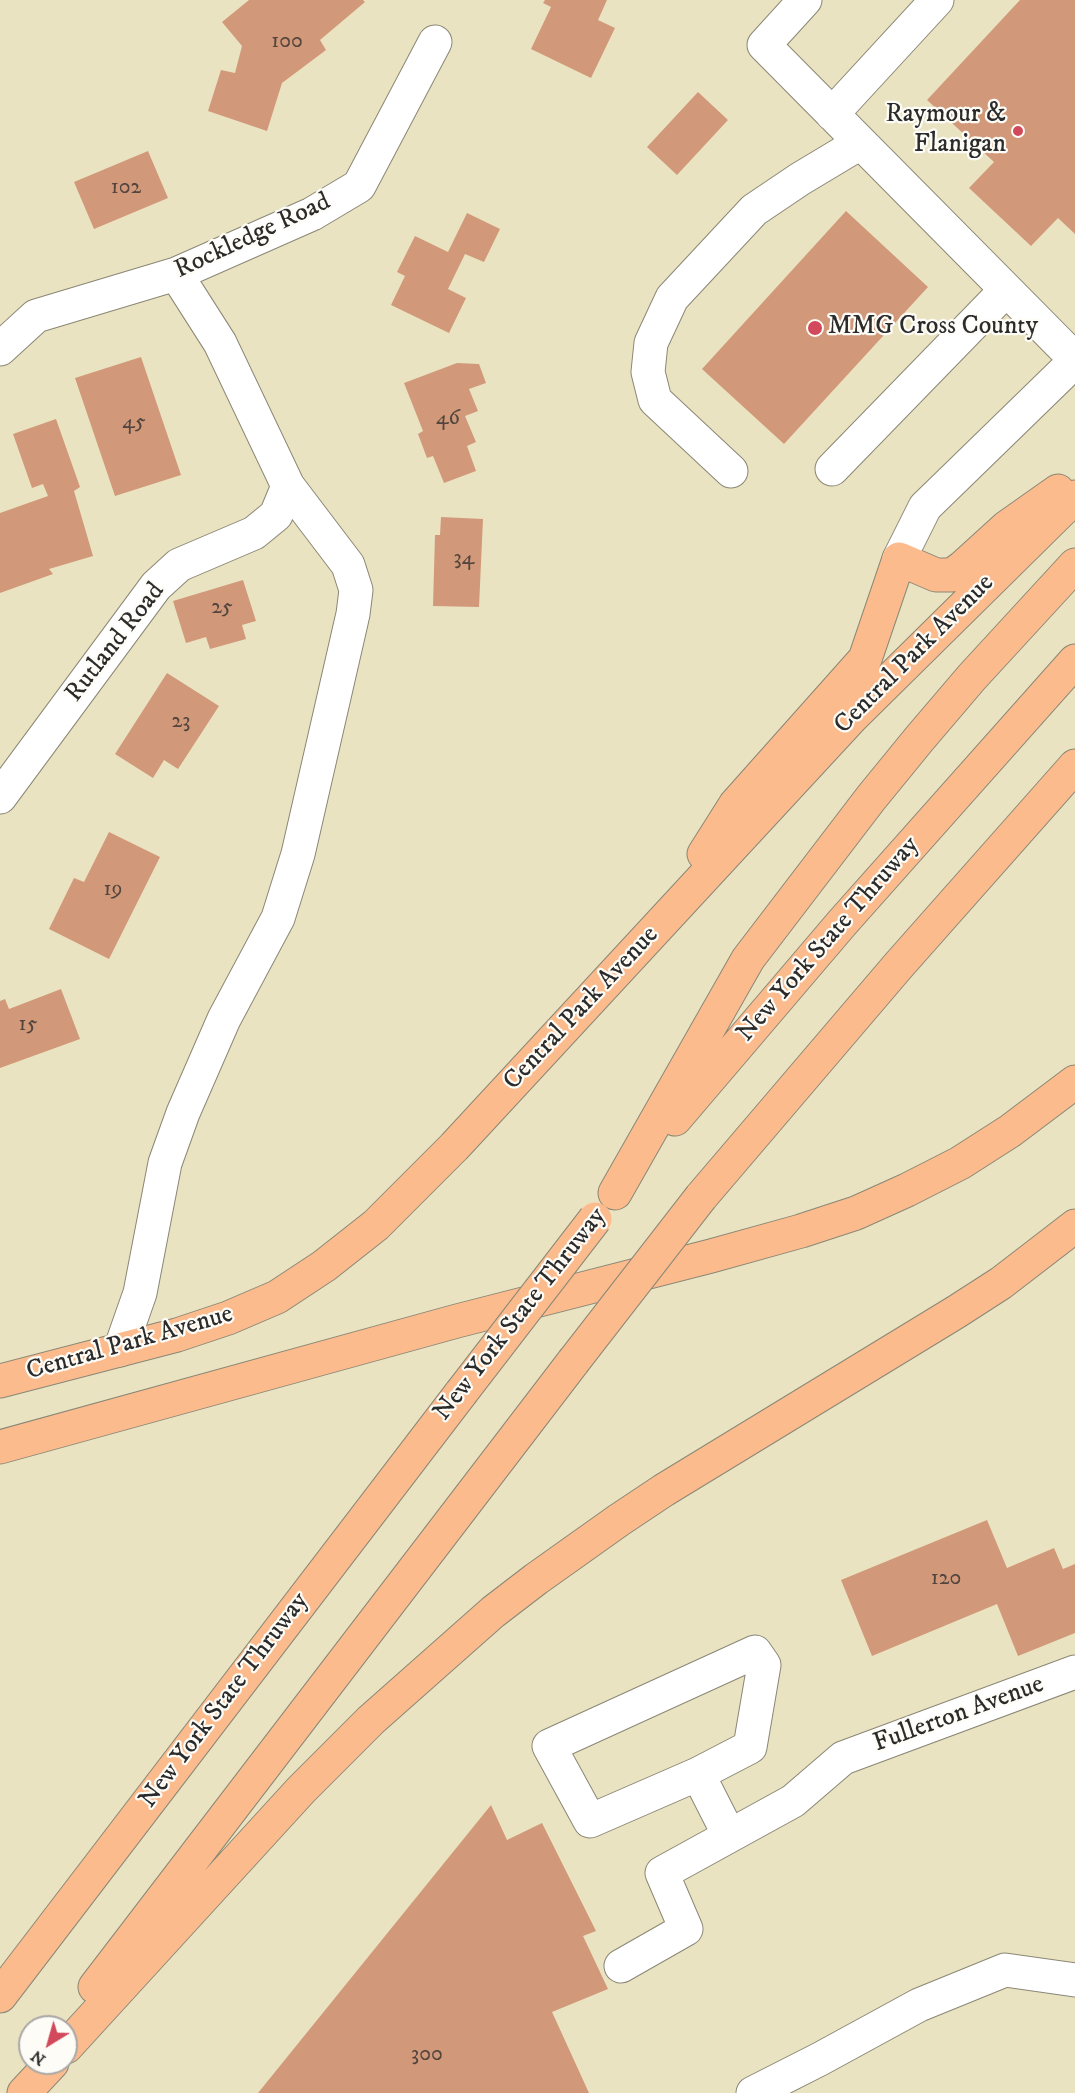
<!DOCTYPE html>
<style>
body{margin:0}
#map{position:relative;width:1075px;height:2093px;overflow:hidden;background:#eae3c1;font-family:"IM FELL DW Pica",serif}
canvas{display:block}
.north{position:absolute;left:18px;top:2015px;width:60px;height:60px;box-sizing:border-box;background:#fdfcf7;border:2px solid #a9a8a5;border-radius:50%;rotate:217deg;font-size:16px;font-weight:700;line-height:24px;text-align:center;color:#2b2b2b}
.north::after{content:'';display:block;margin:auto;width:21px;height:27px;background:#d1495b;clip-path:polygon(50% 0,100% 100%,50% 72%,0 100%)}
</style>
<div id="map">
<canvas width="1075" height="2093"></canvas>
<div class="north">N</div>
</div>
<script>
const g = document.querySelector('canvas').getContext('2d');
g.lineJoin = 'round';
function fill(path, color) {
  g.fillStyle = color;
  g.fill(path, 'evenodd');
}
function poly(rows) {
  const path = new Path2D();
  for (const r of rows) {
    path.moveTo(r[0], r[1]);
    for (let i = 2; i < r.length; i += 2) path.lineTo(r[i], r[i + 1]);
  }
  return path;
}
function strokePath(path, color, width, dash) {
  g.strokeStyle = color;
  g.lineWidth = width;
  g.lineCap = dash ? 'butt' : 'round';
  g.setLineDash(dash || []);
  g.stroke(path);
}
function label(font, color, halo, rows, align = 'center') {
  g.font = font + ' "IM FELL DW Pica",serif';
  g.lineWidth = 4.5;
  g.setLineDash([]);
  g.textBaseline = 'middle';
  g.strokeStyle = halo;
  g.fillStyle = color;
  for (const [text, x, y, turn = 0] of rows) {
    g.save();
    g.translate(x, y);
    g.rotate((+turn || 0) * Math.PI / 180);
    g.textAlign = isNaN(turn) ? turn : align;
    if (halo) g.strokeText(text, 0, 0);
    g.fillText(text, 0, 0);
    g.restore();
  }
}
const building = poly([
 [249,0,363,0,365,2,320,40,326,50,282,83,267,131,208,111,221,70,235,73,242,46,222,22],
 [545,0,607,0,598,20,615,28,591,78,531,49,551,7,543,3],
 [1020,0,1075,0,1075,234,1058,218,1031,246,969,188,994,162,927,100],
 [698,92,728,120,677,175,647,147],
 [148,151,168,198,94,229,74,182],
 [846,211,928,287,784,444,702,369],
 [467,213,500,229,484,262,465,254,448,289,466,298,449,333,391,305,405,276,397,272,415,236,448,252],
 [141,357,181,475,115,496,75,378],
 [457,363,479,364,486,383,469,389,478,411,465,416,476,442,467,446,476,471,444,483,433,456,427,458,418,434,423,431,404,383],
 [56,419,80,487,74,491,93,556,49,569,53,574,0,593,0,513,48,496,43,484,32,488,13,434],
 [441,517,483,519,479,607,433,606,435,535,440,535],
 [243,580,256,621,242,625,246,639,210,649,206,637,186,643,173,601],
 [167,673,219,706,178,769,164,760,153,778,115,754],
 [109,832,160,857,109,959,49,929,74,878,84,882],
 [61,989,80,1039,0,1068,0,1001,5,999,9,1009],
 [987,1520,1007,1568,1054,1548,1063,1569,1075,1564,1075,1633,1018,1656,997,1604,872,1656,841,1580],
 [491,1805,507,1840,542,1823,596,1931,583,1936,608,1989,552,2012,589,2093,258,2093]
]);
const minor = poly([
 [805,0,764,45,1075,359],
 [832,114,937,0],
 [0,349,36,316,176,274,312,214,359,186,435,42],
 [832,469,1006,290],
 [731,471,655,400,648,372,651,343,672,298,754,210,800,179,860,143],
 [899,559,925,507,1075,361],
 [0,797,156,586,179,565,254,533,276,515,288,486,220,343,176,274],
 [120,1350,140,1293,165,1163,183,1113,224,1019,278,918,298,854,353,614,356,590,348,565,288,486],
 [698,1774,590,1821,549,1746,755,1652,764,1665,750,1747,698,1774,729,1835],
 [621,1966,686,1929,662,1873,793,1801,843,1758,1075,1672],
 [753,2093,820,2059,919,2005,1005,1970,1075,1980]
]);
const major = poly([
 [704,854,735,805,865,659,899,559,936,575,952,575,963,567,1007,527,1058,491],
 [0,1381,177,1335,228,1318,277,1297,324,1266,376,1225,454,1147,851,718,1075,497],
 [0,1447,457,1321,711,1256,801,1231,856,1213,907,1190,960,1163,1010,1131,1075,1082]
]);
const highway = poly([
 [675,1119,842,923,1075,661],
 [615,1193,748,959,871,798,920,738,972,677,1075,565],
 [701,1197,898,966,1075,766],
 [95,1987,573,1362],
 [0,1996,461,1393],
 [66,2047,301,1790,371,1720,493,1612,536,1579,619,1520,664,1490,956,1312,1001,1283,1075,1226],
 [24,2093,52,2063]
]);
const highwayBridge = poly([
 [573,1362,701,1197],
 [461,1393,595,1219]
]);
const markers = [
 [1018,131,6,"#d1495b"],
 [815,328,8,"#d1495b"]
];
const numberNames = [
 ["100",287,42],
 ["102",126,188],
 ["46",448,419],
 ["45",134,423],
 ["34",464,559],
 ["25",222,608],
 ["23",181,722],
 ["19",113,890],
 ["15",28,1025],
 ["120",946,1579],
 ["300",427,2055]
];
const poiNames = [
 ["Raymour &",1006,116],
 ["Flanigan",1006,146],
 ["MMG Cross County",828,328,"left"]
];
const streetNames = [
 ["Rockledge Road",253,237,-25],
 ["Rutland Road",116,643,-52],
 ["Central Park Avenue",915,655,-45],
 ["New York State Thruway",829,940,-49],
 ["Central Park Avenue",582,1009,-47],
 ["New York State Thruway",521,1315,-52],
 ["Central Park Avenue",130,1344,-16],
 ["New York State Thruway",225,1701,-53],
 ["Fullerton Avenue",959,1715,-20]
];
fill(building, '#d19979');
strokePath(minor, '#8a8776', 35);
strokePath(major, '#8a8776', 35);
strokePath(highway, '#8a8776', 35);
strokePath(minor, '#fff', 33);
strokePath(major, '#fbbb8d', 33);
strokePath(highway, '#fbbb8d', 33);
strokePath(highwayBridge, '#8a8776', 35, []);
strokePath(highwayBridge, '#fbbb8d', 33);
for (const [x, y, r, color] of markers) {
  const dot = new Path2D();
  dot.arc(x, y, r, 0, 2 * Math.PI);
  g.fillStyle = color;
  g.fill(dot);
  strokePath(dot, '#fdfcf7', 2);
}
label('22px', '#54463e', null, numberNames);
label('26px', '#2b2b2b', '#fdfcf7', poiNames, 'right');
label('26px', '#2b2b2b', '#fdfcf7', streetNames);
</script>
